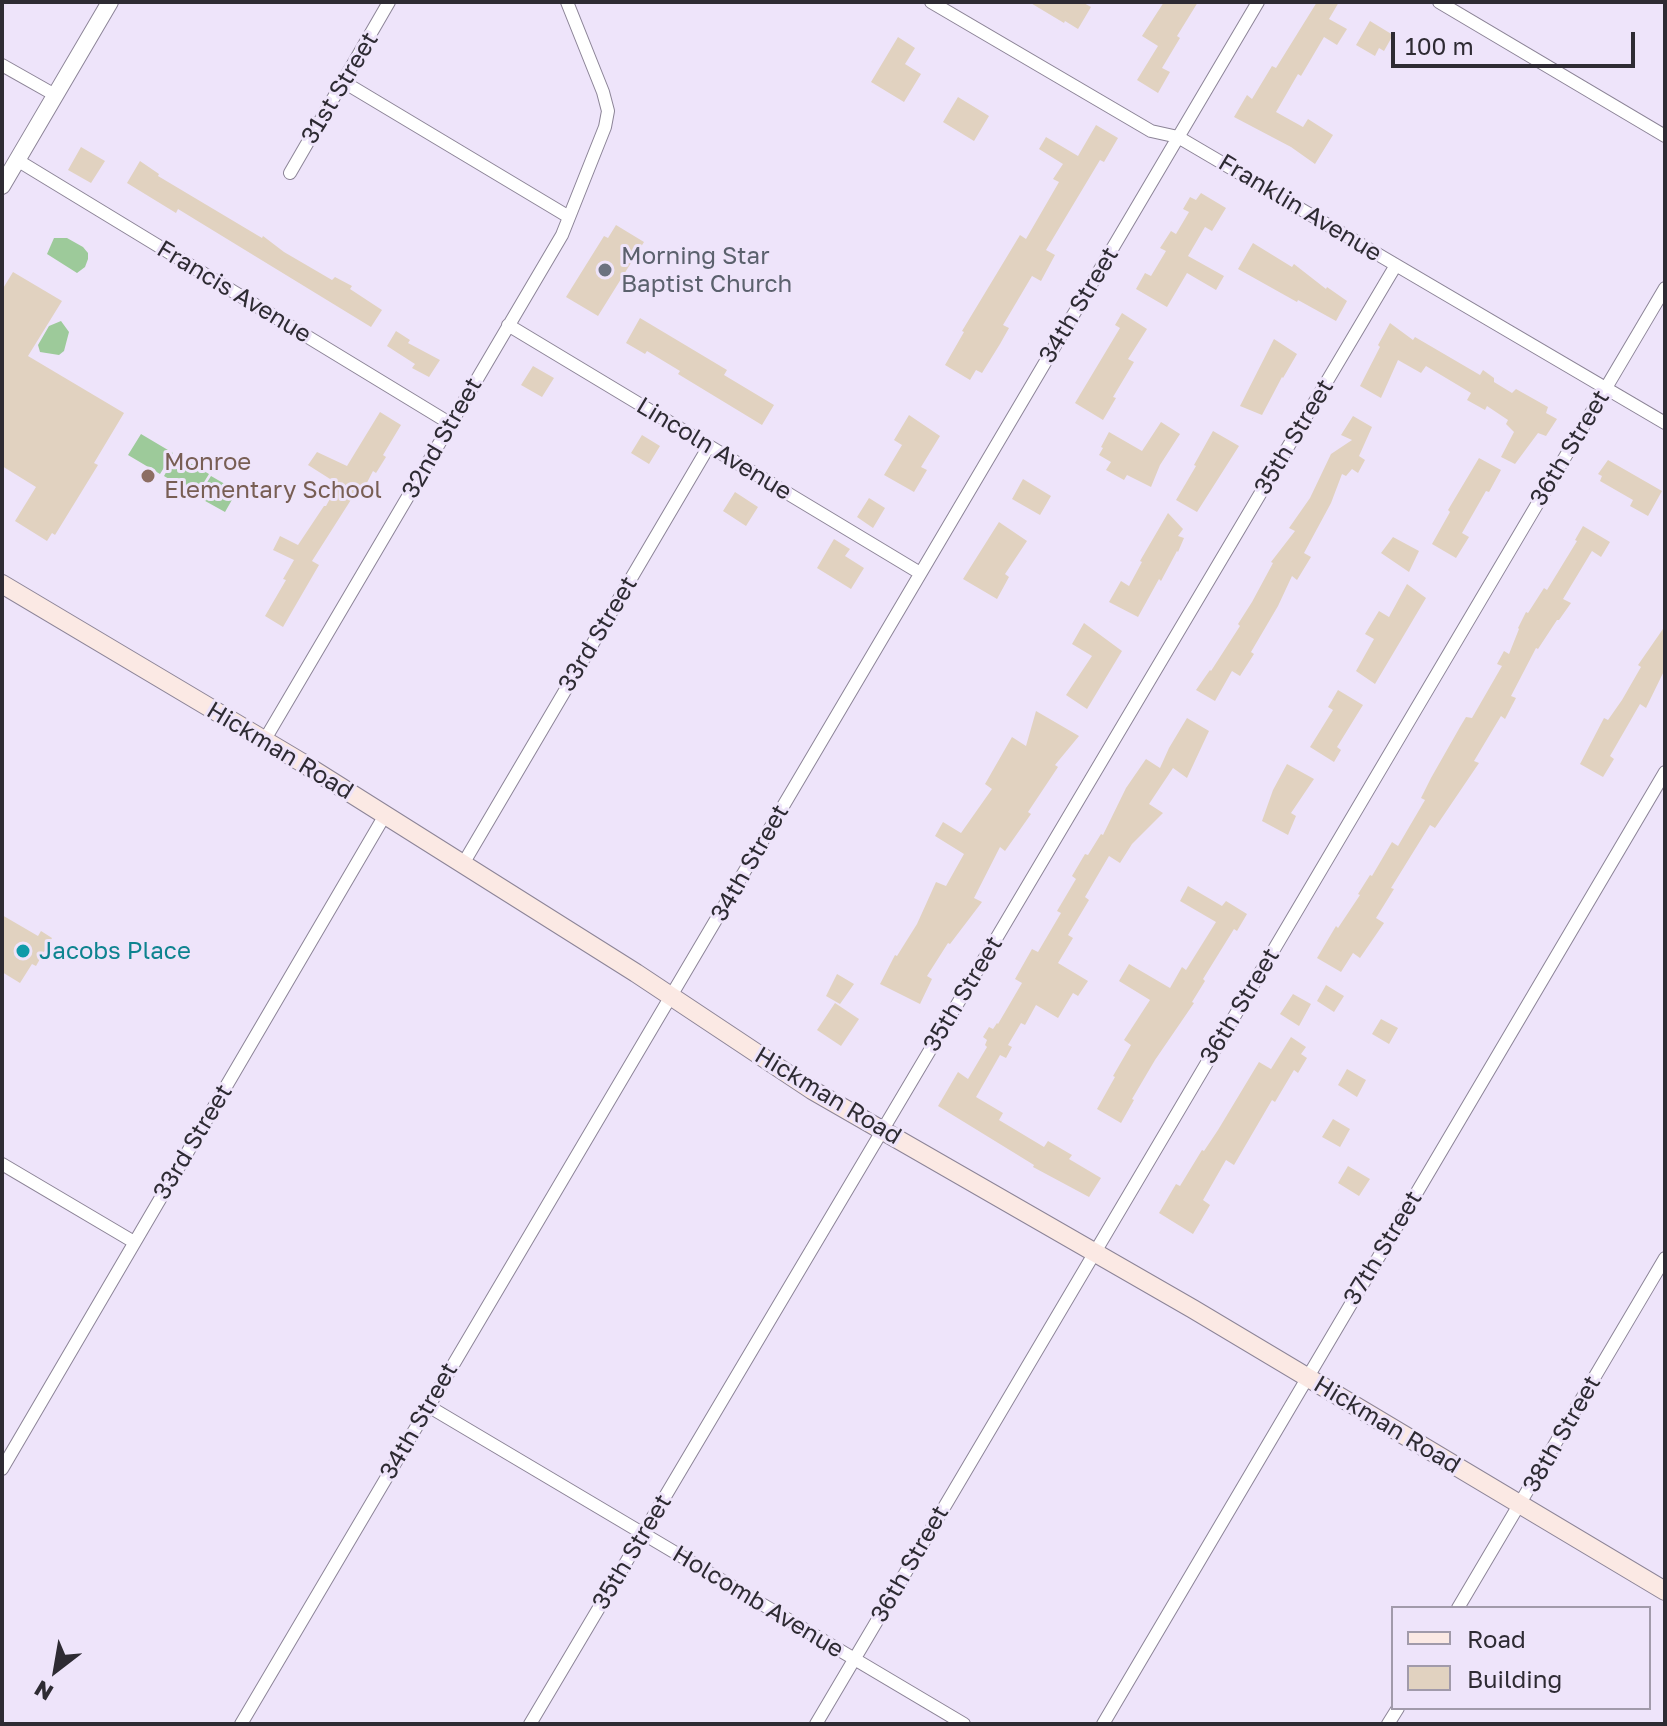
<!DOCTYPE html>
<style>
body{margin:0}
#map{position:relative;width:1667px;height:1726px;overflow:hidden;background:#eee4fa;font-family:"Golos Text",sans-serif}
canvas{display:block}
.frame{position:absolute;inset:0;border:4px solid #2e2b33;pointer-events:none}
.legend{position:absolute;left:1391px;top:1606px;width:260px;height:104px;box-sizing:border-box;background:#eee4fa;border:2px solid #a19aaa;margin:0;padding:10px 14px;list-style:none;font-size:24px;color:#2e2b33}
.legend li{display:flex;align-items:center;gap:16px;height:40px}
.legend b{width:40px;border:2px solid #a19aaa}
.north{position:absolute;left:16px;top:1630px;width:80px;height:80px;-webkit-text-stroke:6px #eee4fa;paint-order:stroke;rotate:211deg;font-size:22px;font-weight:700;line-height:32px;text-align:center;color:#2e2b33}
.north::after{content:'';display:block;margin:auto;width:28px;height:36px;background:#2e2b33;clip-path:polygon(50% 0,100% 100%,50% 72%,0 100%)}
.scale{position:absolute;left:1391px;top:32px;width:244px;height:36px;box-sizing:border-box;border:4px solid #2e2b33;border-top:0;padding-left:10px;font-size:24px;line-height:28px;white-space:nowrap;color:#2e2b33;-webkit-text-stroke:6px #eee4fa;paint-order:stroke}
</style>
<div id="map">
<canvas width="1667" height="1726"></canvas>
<div class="frame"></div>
<ul class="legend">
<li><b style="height:10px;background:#fbe9e4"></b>Road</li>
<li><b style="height:22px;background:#e1d2c0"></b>Building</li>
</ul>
<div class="north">N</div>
<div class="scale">100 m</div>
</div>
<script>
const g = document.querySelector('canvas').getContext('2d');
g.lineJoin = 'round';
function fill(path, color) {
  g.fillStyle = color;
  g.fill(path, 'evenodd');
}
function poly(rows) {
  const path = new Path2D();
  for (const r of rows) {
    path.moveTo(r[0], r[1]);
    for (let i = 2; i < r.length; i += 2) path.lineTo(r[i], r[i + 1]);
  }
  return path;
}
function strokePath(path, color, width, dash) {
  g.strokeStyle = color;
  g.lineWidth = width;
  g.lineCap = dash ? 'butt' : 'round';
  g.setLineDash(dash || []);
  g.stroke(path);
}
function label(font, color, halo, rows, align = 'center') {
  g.font = font + ' "Golos Text",sans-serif';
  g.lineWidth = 6;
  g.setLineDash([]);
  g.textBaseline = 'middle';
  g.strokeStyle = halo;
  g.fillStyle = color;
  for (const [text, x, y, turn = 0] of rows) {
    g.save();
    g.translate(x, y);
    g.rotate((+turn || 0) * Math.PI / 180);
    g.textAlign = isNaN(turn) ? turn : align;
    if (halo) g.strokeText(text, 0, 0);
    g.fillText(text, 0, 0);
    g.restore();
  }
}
const green = poly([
 [54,238,67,238,83,247,88,253,88,259,85,267,77,273,47,254],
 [61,321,69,332,64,351,59,355,40,352,38,345,49,326],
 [141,434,173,453,160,474,128,455],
 [176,455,209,474,196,495,164,476],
 [211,476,237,491,225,512,198,497]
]);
const building = poly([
 [1029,2,1082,2,1091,7,1078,29,1065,21,1064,23],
 [1164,2,1198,2,1177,36,1180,38,1162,68,1170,72,1158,93,1137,80,1158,46,1142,36],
 [1317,2,1339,2,1329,19,1347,29,1337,45,1324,37,1301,76,1298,74,1276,112,1303,127,1308,119,1333,135,1315,164,1291,147,1234,117,1247,95,1252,99,1272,66,1276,68],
 [1370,21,1393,35,1384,51,1379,48,1375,56,1356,45],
 [898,37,915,48,905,64,921,74,904,102,871,82],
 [958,97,989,116,974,141,943,122],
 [1096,125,1118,138,1104,162,1100,160,1046,250,1055,255,1041,281,1032,276,1003,325,1009,328,1000,344,982,373,976,370,970,380,945,365,964,332,962,331,1020,235,1026,239,1059,182,1053,179,1063,164,1039,149,1046,137,1078,156],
 [81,147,105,161,91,183,68,170],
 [140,161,159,174,158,176,262,238,263,236,284,252,332,280,335,277,352,286,350,289,382,310,371,327,178,209,176,213,127,183],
 [1201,193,1226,208,1212,231,1205,227,1188,256,1224,276,1216,290,1187,273,1167,307,1136,289,1145,273,1151,276,1166,251,1160,248,1171,231,1176,234,1189,212,1183,209,1190,197,1196,200],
 [616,225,644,242,598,316,566,297,604,236,608,238],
 [1253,243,1292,267,1294,264,1326,289,1327,287,1347,301,1336,321,1298,300,1297,302,1238,269],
 [13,272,62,301,28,356,124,413,94,463,98,465,55,535,52,533,47,541,15,521,36,487,2,466,2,290],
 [1122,313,1147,329,1128,359,1134,362,1113,397,1116,398,1103,420,1075,403,1120,328,1115,325],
 [640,318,727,370,724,375,774,405,762,425,678,374,680,371,647,351,645,354,626,343],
 [1390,323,1413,340,1415,337,1480,375,1483,370,1494,378,1494,382,1512,393,1516,389,1548,407,1546,413,1557,419,1546,436,1538,433,1515,464,1501,457,1514,432,1506,424,1508,420,1487,406,1485,410,1467,400,1471,393,1426,366,1421,373,1398,360,1381,398,1360,386,1380,347,1378,345],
 [396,331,410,340,408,343,440,360,429,377,412,368,415,364,387,346],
 [1274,339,1297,354,1283,378,1282,377,1262,415,1240,406],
 [533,366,554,378,542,397,521,385],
 [380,412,401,425,383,455,386,457,376,473,373,471,359,498,354,495,312,561,319,565,283,627,265,616,286,580,283,579,294,560,273,550,280,536,298,545,324,506,326,506,338,484,308,465,317,452,347,466],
 [909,415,940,436,921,467,927,470,914,492,884,475,902,445,894,440],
 [1353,416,1372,427,1359,456,1365,460,1358,473,1352,469,1346,476,1342,474,1331,503,1304,553,1311,557,1297,580,1292,576,1278,606,1251,652,1254,654,1240,676,1232,671,1215,701,1196,690,1210,670,1211,671,1240,626,1238,624,1252,602,1273,563,1271,562,1295,531,1289,528,1310,498,1331,454,1352,440,1341,435],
 [1161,422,1180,434,1160,465,1151,487,1127,475,1124,480,1106,470,1111,462,1099,455,1103,448,1101,447,1109,432,1142,451],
 [1213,431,1239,446,1197,512,1176,500,1196,466,1194,465],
 [642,435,660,446,649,464,631,453],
 [1479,458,1501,470,1489,492,1486,491,1462,533,1469,537,1456,558,1432,544,1450,512,1448,510],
 [1608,460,1662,491,1648,516,1630,506,1633,500,1600,481,1602,476,1598,474],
 [1023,479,1051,496,1040,515,1012,499],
 [735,492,758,507,746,526,723,511],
 [869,498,885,508,873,528,857,517],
 [1168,513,1183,529,1178,536,1184,538,1178,552,1177,551,1161,581,1159,579,1138,617,1109,602,1121,581,1129,586,1142,562,1140,561],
 [999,522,1027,541,1005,574,1009,577,997,599,963,579],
 [1583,526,1610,542,1601,557,1592,551,1563,599,1571,603,1559,620,1557,620,1538,649,1536,648,1511,696,1516,698,1505,719,1501,716,1474,761,1479,763,1435,828,1430,825,1391,888,1394,889,1376,918,1384,923,1360,958,1353,953,1341,972,1317,958,1336,926,1338,928,1360,895,1358,894,1370,875,1372,876,1392,842,1398,846,1425,800,1421,798,1431,778,1460,727,1466,717,1472,718,1502,666,1497,664,1504,651,1509,654,1519,629,1518,628,1526,612,1528,613,1544,588,1547,590,1577,541,1575,540],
 [1393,537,1419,551,1409,572,1381,553],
 [834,539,850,549,845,556,864,568,851,589,817,568],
 [1407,584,1426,598,1375,684,1356,671,1374,639,1365,634,1379,611,1389,617],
 [1084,623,1122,651,1087,709,1066,695,1092,656,1072,644],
 [1665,626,1665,669,1646,708,1640,704,1610,756,1614,759,1603,777,1580,764,1604,718,1608,720,1622,700,1641,667,1638,665],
 [1338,690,1363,705,1337,747,1341,750,1334,762,1310,747,1333,710,1328,707],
 [1036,711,1079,736,1055,765,1058,767,1028,812,1031,814,1005,851,1000,847,974,898,982,902,950,944,948,943,927,976,932,979,920,1004,880,984,895,955,897,956,917,924,936,882,946,886,964,854,935,836,943,822,961,833,992,789,985,784,1012,737,1026,746],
 [1187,718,1209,731,1187,778,1173,768,1149,804,1163,813,1132,844,1120,863,1109,856,1085,897,1089,900,1068,935,1073,938,1058,963,1088,981,1078,996,1073,993,1058,1018,1036,1005,1025,1025,1021,1023,1008,1045,1012,1047,1006,1058,1000,1055,976,1097,1003,1113,999,1120,1044,1147,1048,1141,1072,1155,1069,1159,1101,1178,1089,1197,1033,1167,1034,1165,938,1106,958,1072,968,1079,987,1047,985,1045,987,1040,983,1037,989,1027,993,1029,997,1023,998,1024,1022,983,1015,979,1032,949,1038,952,1061,913,1057,911,1076,879,1072,876,1085,854,1088,855,1101,834,1103,835,1126,788,1146,759,1160,768,1169,748],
 [1287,764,1314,779,1291,813,1296,816,1288,835,1262,821,1273,790],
 [1188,886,1222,906,1226,901,1247,914,1237,931,1234,929,1203,979,1205,981,1192,1002,1194,1003,1155,1060,1132,1099,1134,1100,1121,1123,1097,1109,1115,1077,1113,1076,1131,1045,1124,1040,1150,1000,1119,981,1129,964,1170,988,1182,967,1186,970,1216,922,1180,901],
 [2,915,38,936,41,931,52,938,36,966,32,964,20,983,2,972],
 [837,974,854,984,840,1004,826,996],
 [1326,985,1344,996,1334,1012,1317,1001],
 [1293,994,1311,1004,1299,1026,1280,1014],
 [835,1003,859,1019,841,1046,817,1030],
 [1381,1019,1398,1028,1389,1044,1372,1034],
 [1291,1037,1306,1047,1301,1054,1307,1058,1298,1073,1294,1070,1275,1102,1272,1100,1234,1165,1226,1160,1203,1200,1210,1205,1193,1234,1159,1213,1176,1184,1180,1186,1202,1150,1204,1151,1218,1130,1259,1062,1271,1069],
 [1347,1069,1366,1080,1357,1097,1338,1085],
 [1333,1119,1350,1129,1340,1147,1322,1137],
 [1348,1166,1370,1179,1359,1196,1338,1183]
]);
const minor = poly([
 [931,2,1151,131,1178,137,1665,423],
 [1439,2,1665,136],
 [2,65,55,95],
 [342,81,569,217],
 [17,160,451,424],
 [290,173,389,2],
 [508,325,920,573],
 [264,741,562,235,605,127,608,111,603,92,567,2],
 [463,864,709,446],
 [2,1164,134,1242],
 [428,1406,964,1724],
 [2,1469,385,815],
 [1458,1608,1665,1258],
 [241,1724,1258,2],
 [530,1724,1396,265],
 [816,1724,1665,288],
 [1103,1724,1665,772],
 [1388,1724,1398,1708]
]);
const tertiary = poly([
 [2,186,110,2]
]);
const secondary = poly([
 [2,584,301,762,636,973,812,1090,1193,1309,1665,1591]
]);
const markers = [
 [605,270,8,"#6b7280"],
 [148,476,8,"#8d6e63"],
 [23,951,8,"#0f9aa8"]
];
const streetNames = [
 ["31st Street",340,88,-59],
 ["Franklin Avenue",1300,208,31],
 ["Francis Avenue",234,292,31],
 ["34th Street",1079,305,-59],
 ["35th Street",1294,437,-59],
 ["32nd Street",442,438,-60],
 ["36th Street",1570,448,-59],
 ["Lincoln Avenue",714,449,31],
 ["33rd Street",598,634,-59],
 ["Hickman Road",280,751,31],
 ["34th Street",750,863,-60],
 ["35th Street",963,994,-59],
 ["36th Street",1240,1006,-59],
 ["Hickman Road",828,1096,31],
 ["33rd Street",193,1142,-59],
 ["37th Street",1383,1248,-59],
 ["34th Street",419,1421,-60],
 ["Hickman Road",1387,1425,31],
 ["38th Street",1562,1434,-60],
 ["35th Street",632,1552,-59],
 ["36th Street",910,1564,-60],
 ["Holcomb Avenue",758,1602,31]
];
const worshipNames = [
 ["Morning Star",621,256],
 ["Baptist Church",621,284]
];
const educationNames = [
 ["Monroe",164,462],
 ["Elementary School",164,490]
];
const cultureNames = [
 ["Jacobs Place",39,951]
];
fill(green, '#9dca9a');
fill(building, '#e1d2c0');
strokePath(minor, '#8c8497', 14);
strokePath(tertiary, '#8c8497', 18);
strokePath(secondary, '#8c8497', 20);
strokePath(minor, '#fff', 12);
strokePath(tertiary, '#fff', 16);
strokePath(secondary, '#fbe9e4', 18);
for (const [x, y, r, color] of markers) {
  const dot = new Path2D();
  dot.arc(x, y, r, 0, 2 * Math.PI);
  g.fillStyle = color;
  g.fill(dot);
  strokePath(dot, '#eee4fa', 3);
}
label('24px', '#2e2b33', '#eee4fa', streetNames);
label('24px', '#5b616d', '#eee4fa', worshipNames, 'left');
label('24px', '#785e54', '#eee4fa', educationNames, 'left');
label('24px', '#0d838f', '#eee4fa', cultureNames, 'left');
</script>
